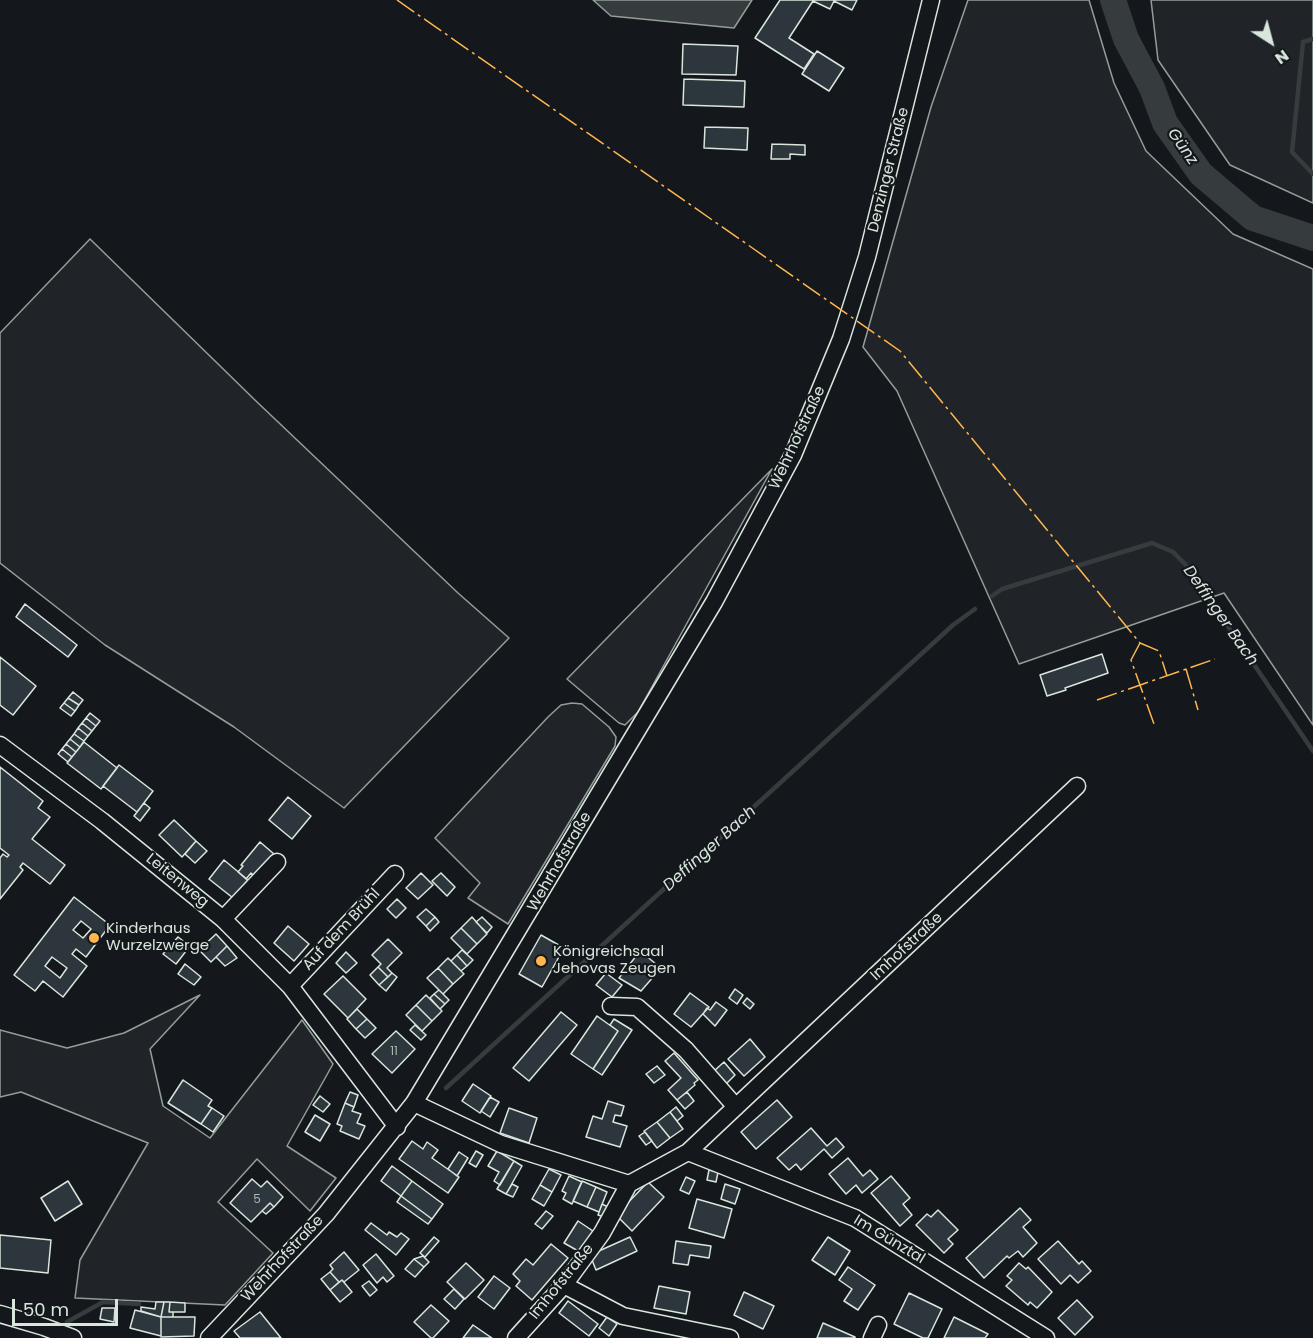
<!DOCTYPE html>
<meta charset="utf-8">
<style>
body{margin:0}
#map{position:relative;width:1313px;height:1338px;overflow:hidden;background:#14181c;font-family:Poppins,sans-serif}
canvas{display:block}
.north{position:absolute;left:1241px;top:12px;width:60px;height:60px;-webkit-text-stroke:4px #14181c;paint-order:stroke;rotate:144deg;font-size:16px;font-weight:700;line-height:24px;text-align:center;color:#d8e6dc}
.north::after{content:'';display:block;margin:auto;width:21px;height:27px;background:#d8e6dc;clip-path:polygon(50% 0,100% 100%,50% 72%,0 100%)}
.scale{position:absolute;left:12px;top:1299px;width:106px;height:27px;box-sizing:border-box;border:3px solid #d8e6dc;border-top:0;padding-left:8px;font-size:18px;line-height:21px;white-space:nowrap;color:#d8e6dc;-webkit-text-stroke:4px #14181c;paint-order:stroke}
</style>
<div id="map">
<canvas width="1313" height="1338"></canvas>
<div class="north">N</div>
<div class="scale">50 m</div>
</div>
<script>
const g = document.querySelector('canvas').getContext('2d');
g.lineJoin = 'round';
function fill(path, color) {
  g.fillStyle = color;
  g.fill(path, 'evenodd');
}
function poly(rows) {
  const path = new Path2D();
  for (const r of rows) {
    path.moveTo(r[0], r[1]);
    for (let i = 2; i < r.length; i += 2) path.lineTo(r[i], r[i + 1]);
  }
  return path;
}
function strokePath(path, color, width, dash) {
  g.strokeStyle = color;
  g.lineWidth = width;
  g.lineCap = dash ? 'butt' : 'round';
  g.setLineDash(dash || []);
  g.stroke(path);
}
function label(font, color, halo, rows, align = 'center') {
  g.font = font + ' Poppins,sans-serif';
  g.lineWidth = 4.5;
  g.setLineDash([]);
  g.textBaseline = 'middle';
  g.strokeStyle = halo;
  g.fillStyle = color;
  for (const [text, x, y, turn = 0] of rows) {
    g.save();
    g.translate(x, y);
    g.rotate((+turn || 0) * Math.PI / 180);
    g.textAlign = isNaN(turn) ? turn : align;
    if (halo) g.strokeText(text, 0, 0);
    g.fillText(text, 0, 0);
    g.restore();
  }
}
const green = poly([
 [968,0,1089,0,1114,83,1146,151,1233,234,1313,269,1313,725,1224,593,1019,664,897,391,863,347,931,107,968,0],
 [1151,0,1313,0,1313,203,1230,165,1158,60,1151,0],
 [90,239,257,402,458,593,509,638,344,808,234,727,105,645,0,563,0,333,90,239],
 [772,469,638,712,625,725,619,723,567,679,772,469],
 [572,703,582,704,609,727,616,737,615,746,508,924,468,898,480,883,435,838,548,717,561,705,572,703],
 [200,995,150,1049,163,1106,210,1138,302,1020,333,1064,287,1146,336,1178,310,1211,257,1159,218,1202,273,1253,225,1305,75,1298,80,1260,148,1143,21,1092,0,1097,0,1030,67,1048,124,1033,200,995]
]);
const water = poly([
 [593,0,752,0,734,28,611,16,593,0]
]);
const stream = poly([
 [1313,39,1303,42,1292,152,1313,174],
 [992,596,1002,589,1152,543,1173,552,1186,565,1313,751],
 [446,1088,953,625,975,609],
 [67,1322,103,1302,139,1304]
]);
const river = poly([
 [1113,0,1126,39,1152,88,1165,123,1201,174,1253,218,1313,238]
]);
const building = poly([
 [780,0,857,0,852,10,834,1,830,9,813,1,789,38,814,54,804,69,755,38,780,0],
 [683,44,738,46,736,75,682,74,683,44],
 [817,51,844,68,829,91,802,74,817,51],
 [684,79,745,81,744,107,683,105,684,79],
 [705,127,748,128,747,150,704,148,705,127],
 [772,144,805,145,805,155,790,154,790,159,771,159,772,144],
 [25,604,77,645,68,657,16,617,25,604],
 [1102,654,1108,673,1065,688,1066,690,1047,696,1040,675,1102,654],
 [0,657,36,686,13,715,0,705,0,657],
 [73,692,83,700,79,705,68,698,73,692],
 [68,698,79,705,75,711,64,703,68,698],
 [64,703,75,711,71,716,60,708,64,703],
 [90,713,100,721,96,726,86,718,90,713],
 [86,718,96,726,92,731,82,723,86,718],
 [82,723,92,731,88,736,78,728,82,723],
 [78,728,88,736,84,741,74,734,78,728],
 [74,734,84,741,80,747,70,739,74,734],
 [70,739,80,747,76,752,66,744,70,739],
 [84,742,117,768,101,789,67,763,84,742],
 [66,744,76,752,72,757,62,749,66,744],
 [62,749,72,757,68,762,58,754,62,749],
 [119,765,153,791,137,812,103,786,119,765],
 [0,767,43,801,38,808,50,817,32,839,65,865,50,884,23,863,20,867,23,870,0,899,0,858,3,854,7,857,9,855,0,848,0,767],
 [288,797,311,816,292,839,269,820,288,797],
 [144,803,150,808,140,821,134,816,144,803],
 [174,820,196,841,182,857,159,835,174,820],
 [196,841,207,851,195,863,185,854,196,841],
 [260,842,274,854,255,877,251,873,246,879,238,872,243,866,241,865,260,842],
 [224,860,248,880,233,898,209,879,224,860],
 [421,873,433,885,418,899,406,888,421,873],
 [441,873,455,887,447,896,432,881,441,873],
 [74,897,110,925,86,957,76,949,72,954,87,966,63,997,43,981,35,991,14,975,74,897],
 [81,921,91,929,83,938,73,930,81,921],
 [52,957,67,968,60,978,45,966,52,957],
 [397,899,406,908,396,918,387,909,397,899],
 [426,909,435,917,426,926,417,917,426,909],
 [435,917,439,922,430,931,426,926,435,917],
 [472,917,487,934,477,944,461,928,472,917],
 [482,917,492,927,487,933,476,922,482,917],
 [288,926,309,944,294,961,274,943,288,926],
 [461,928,477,944,467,954,451,938,461,928],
 [216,934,227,946,211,962,199,950,216,934],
 [541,935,564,948,542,987,519,974,541,935],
 [178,937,190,946,176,964,163,954,178,937],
 [388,939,402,953,387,968,392,973,388,977,378,967,381,964,372,955,388,939],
 [227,946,237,958,225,966,216,957,227,946],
 [462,950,473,960,467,966,457,955,462,950],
 [640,951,661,968,641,991,619,978,640,951],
 [346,952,357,963,346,973,336,963,346,952],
 [457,955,467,966,461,971,451,961,457,955],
 [448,958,464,974,453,984,438,968,448,958],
 [185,964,201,977,194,985,178,974,185,964],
 [378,967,388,977,379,985,370,975,378,967],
 [438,968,453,984,443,994,427,978,438,968],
 [392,973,397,977,386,991,379,985,392,973],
 [606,973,622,985,612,997,596,985,606,973],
 [343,976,366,999,348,1018,324,994,343,976],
 [735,989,743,995,737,1004,729,998,735,989],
 [439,990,449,1000,445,1004,434,994,439,990],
 [690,993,709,1007,691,1027,674,1014,690,993],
 [434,994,445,1004,440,1009,430,998,434,994],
 [426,995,442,1011,432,1021,416,1005,426,995],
 [747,998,754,1004,750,1009,743,1003,747,998],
 [716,1002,727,1010,715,1026,703,1014,707,1008,710,1010,716,1002],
 [416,1005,432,1021,422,1031,406,1015,416,1005],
 [357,1009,367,1019,356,1029,347,1019,357,1009],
 [561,1012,577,1025,529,1081,513,1068,561,1012],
 [597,1016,618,1031,593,1069,571,1054,597,1016],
 [367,1019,376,1028,365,1038,356,1029,367,1019],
 [614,1019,632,1030,602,1075,593,1069,618,1031,610,1025,614,1019],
 [415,1025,426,1035,421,1040,410,1030,415,1025],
 [396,1031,415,1049,392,1073,372,1054,396,1031],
 [750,1039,765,1057,744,1076,728,1059,750,1039],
 [674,1053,698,1080,694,1083,695,1085,677,1100,668,1090,681,1078,665,1061,674,1053],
 [724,1062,735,1075,726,1084,714,1071,724,1062],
 [657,1066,665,1075,654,1083,646,1074,657,1066],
 [183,1080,212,1100,208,1106,212,1108,201,1124,168,1103,183,1080],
 [473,1084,491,1096,480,1113,462,1101,473,1084],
 [350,1092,358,1095,354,1107,345,1103,350,1092],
 [687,1092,694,1101,685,1109,677,1100,687,1092],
 [320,1096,330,1104,323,1112,313,1105,320,1096],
 [490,1097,499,1102,490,1117,481,1111,490,1097],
 [777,1100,792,1117,756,1149,741,1132,777,1100],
 [608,1101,624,1106,621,1116,615,1115,613,1122,627,1126,620,1147,586,1137,593,1116,602,1119,608,1101],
 [345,1103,354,1107,352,1111,361,1114,357,1123,365,1126,359,1139,340,1131,342,1126,337,1124,345,1103],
 [676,1107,683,1116,677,1121,670,1112,676,1107],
 [212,1108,224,1116,213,1132,201,1124,212,1108],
 [509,1108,537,1118,529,1143,500,1133,509,1108],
 [670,1112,683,1129,670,1138,657,1122,670,1112],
 [315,1115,330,1124,320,1141,305,1132,315,1115],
 [657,1122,670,1138,657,1148,644,1131,657,1122],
 [811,1128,827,1146,836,1138,844,1147,832,1158,824,1149,801,1170,796,1164,789,1170,777,1158,811,1128],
 [645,1132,652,1141,646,1145,639,1136,645,1132],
 [412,1141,423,1149,427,1142,438,1150,432,1158,459,1177,448,1193,399,1159,412,1141],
 [476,1151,483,1155,476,1167,469,1163,476,1151],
 [497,1151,514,1161,500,1185,494,1181,499,1172,488,1166,497,1151],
 [459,1152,468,1158,457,1176,448,1169,459,1152],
 [848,1158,863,1176,870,1170,878,1179,862,1193,856,1185,846,1194,829,1174,848,1158],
 [514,1161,522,1166,506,1194,497,1189,514,1161],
 [392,1166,412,1181,401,1196,381,1181,392,1166],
 [549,1169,561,1175,552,1192,540,1185,549,1169],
 [709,1170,718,1172,716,1182,707,1180,709,1170],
 [569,1176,582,1182,572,1204,563,1199,566,1193,562,1191,569,1176],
 [891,1176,910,1198,903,1204,912,1215,900,1226,871,1193,891,1176],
 [686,1177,695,1181,689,1194,680,1190,686,1177],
 [252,1179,261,1187,267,1181,283,1197,274,1207,270,1203,251,1222,230,1203,252,1179],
 [68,1181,82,1204,55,1221,41,1198,68,1181],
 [412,1181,443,1204,432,1219,401,1196,412,1181],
 [582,1181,596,1187,587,1207,573,1201,582,1181],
 [648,1182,664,1197,632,1231,616,1215,648,1182],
 [512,1184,518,1187,513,1197,506,1194,512,1184],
 [725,1184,740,1189,735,1204,721,1199,725,1184],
 [540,1185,552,1192,544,1206,532,1199,540,1185],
 [596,1187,607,1192,599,1212,587,1207,596,1187],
 [401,1196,432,1219,428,1224,397,1202,401,1196],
 [697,1199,732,1209,724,1238,689,1228,697,1199],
 [270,1203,274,1207,266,1214,262,1211,270,1203],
 [602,1204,608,1207,604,1217,598,1215,602,1204],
 [1020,1208,1031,1220,1023,1227,1037,1243,1023,1257,1018,1251,1009,1258,1007,1256,984,1278,966,1258,1020,1208],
 [938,1210,958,1230,948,1239,953,1244,944,1253,916,1225,927,1214,931,1217,938,1210],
 [546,1211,553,1216,542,1229,535,1224,546,1211],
 [578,1221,593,1231,580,1252,564,1243,578,1221],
 [371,1223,387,1235,389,1232,397,1237,401,1233,409,1239,396,1255,365,1230,371,1223],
 [0,1235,51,1240,48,1273,0,1268,0,1235],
 [434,1237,439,1241,425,1257,420,1253,434,1237],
 [630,1237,637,1251,596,1270,590,1255,630,1237],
 [828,1237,850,1251,835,1275,812,1260,828,1237],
 [676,1241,711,1246,709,1258,690,1255,688,1265,673,1263,676,1241],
 [1058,1241,1079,1264,1082,1261,1091,1271,1078,1283,1070,1275,1061,1284,1038,1259,1058,1241],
 [551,1244,568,1258,532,1300,516,1286,520,1281,513,1274,526,1259,533,1265,551,1244],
 [344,1252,359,1270,344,1282,342,1280,339,1282,330,1272,333,1269,330,1265,344,1252],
 [376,1254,394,1276,387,1282,383,1277,377,1283,363,1265,376,1254],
 [423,1256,429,1262,424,1267,414,1259,423,1256],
 [414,1259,424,1267,415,1277,405,1269,414,1259],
 [466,1263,484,1280,465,1299,447,1282,466,1263],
 [1019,1263,1026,1269,1028,1267,1052,1292,1037,1308,1030,1302,1028,1305,1006,1286,1012,1280,1007,1276,1019,1263],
 [848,1267,875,1285,858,1310,844,1301,852,1289,839,1280,848,1267],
 [330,1272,339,1282,330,1290,321,1279,330,1272],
 [494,1276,510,1288,494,1309,478,1297,494,1276],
 [342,1280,352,1292,340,1302,330,1290,342,1280],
 [369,1281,377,1290,370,1296,362,1286,369,1281],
 [659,1286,690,1292,686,1314,654,1308,659,1286],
 [454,1289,464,1299,455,1309,444,1299,454,1289],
 [744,1292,774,1306,763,1329,734,1315,744,1292],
 [909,1293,942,1309,928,1338,923,1338,894,1324,909,1293],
 [1077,1300,1093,1317,1075,1335,1058,1318,1077,1300],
 [568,1301,598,1324,589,1336,559,1313,568,1301],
 [156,1302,164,1302,161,1317,141,1311,141,1307,155,1309,156,1302],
 [164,1302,170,1302,169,1312,173,1312,173,1317,161,1317,164,1302],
 [170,1302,185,1303,185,1312,169,1312,170,1302],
 [431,1305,449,1321,433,1338,431,1338,414,1322,431,1305],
 [102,1308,115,1308,114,1322,100,1319,102,1308],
 [135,1310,161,1317,161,1336,130,1328,135,1310],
 [260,1312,281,1338,240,1338,234,1331,260,1312],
 [161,1317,195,1317,194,1336,161,1337,161,1317],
 [607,1317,617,1324,609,1336,599,1328,607,1317],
 [954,1317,988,1334,985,1338,944,1338,954,1317],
 [823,1323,855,1337,855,1338,817,1338,823,1323],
 [473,1325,492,1338,463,1338,473,1325]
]);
const minor = poly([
 [0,745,102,821,223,919,290,986,397,1127],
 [223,919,277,862],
 [290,986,395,874],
 [611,1006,637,1007,686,1050,736,1107],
 [414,1103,501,1144,629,1184],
 [688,1152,855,1218,1046,1338],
 [564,1285,623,1316,730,1338],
 [0,1314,44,1327,73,1338],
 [209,1338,326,1214,414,1103,714,602,793,455,841,339,867,257,931,0],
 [516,1338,564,1285,602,1233,629,1184,688,1152,1077,786],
 [872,1338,878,1325]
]);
const power = poly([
 [397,0,900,351,1140,643,1159,651,1167,676],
 [1140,643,1131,660,1154,724],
 [1186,669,1198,710],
 [1097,700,1215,659]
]);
const markers = [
 [94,938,6,"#ffb74d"],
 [541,961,6,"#ffb74d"]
];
const numberNames = [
 ["11",394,1052],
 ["5",257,1200]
];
const streetNames = [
 ["Denzinger Straße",889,170,-76],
 ["Wehrhofstraße",798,438,-65],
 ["Wehrhofstraße",560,862,-60],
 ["Leitenweg",177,881,39],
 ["Auf dem Brühl",342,930,-47],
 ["Imhofstraße",907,947,-43],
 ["Im Günztal",889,1240,31],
 ["Wehrhofstraße",283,1259,-47],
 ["Imhofstraße",562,1282,-51]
];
const poiNames = [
 ["Kinderhaus",106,929],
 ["Wurzelzwerge",106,946],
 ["Königreichsaal",553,952],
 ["Jehovas Zeugen",553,969]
];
const waterNames = [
 ["Günz",1182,147,55],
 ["Deffinger Bach",1220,616,55],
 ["Deffinger Bach",710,849,-42]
];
fill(green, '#202428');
strokePath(green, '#939e99', 1.5);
fill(water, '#363b3e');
strokePath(water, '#939e99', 1.5);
strokePath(stream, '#363b3e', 4.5);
strokePath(river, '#363b3e', 26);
fill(building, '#2c363c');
strokePath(building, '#d8e6dc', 1.5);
strokePath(minor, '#d8e6dc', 19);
strokePath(minor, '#14181c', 16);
strokePath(power, '#ffb74d', 1.5, [21, 4.5, 3, 4.5]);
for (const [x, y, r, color] of markers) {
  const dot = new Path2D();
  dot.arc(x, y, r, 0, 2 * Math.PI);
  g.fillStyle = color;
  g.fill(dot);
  strokePath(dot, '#14181c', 2);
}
label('12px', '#adbab4', null, numberNames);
label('15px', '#d8e6dc', '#14181c', streetNames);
label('15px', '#d8e6dc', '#14181c', poiNames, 'left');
label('italic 16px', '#d8e6dc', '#14181c', waterNames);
</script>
